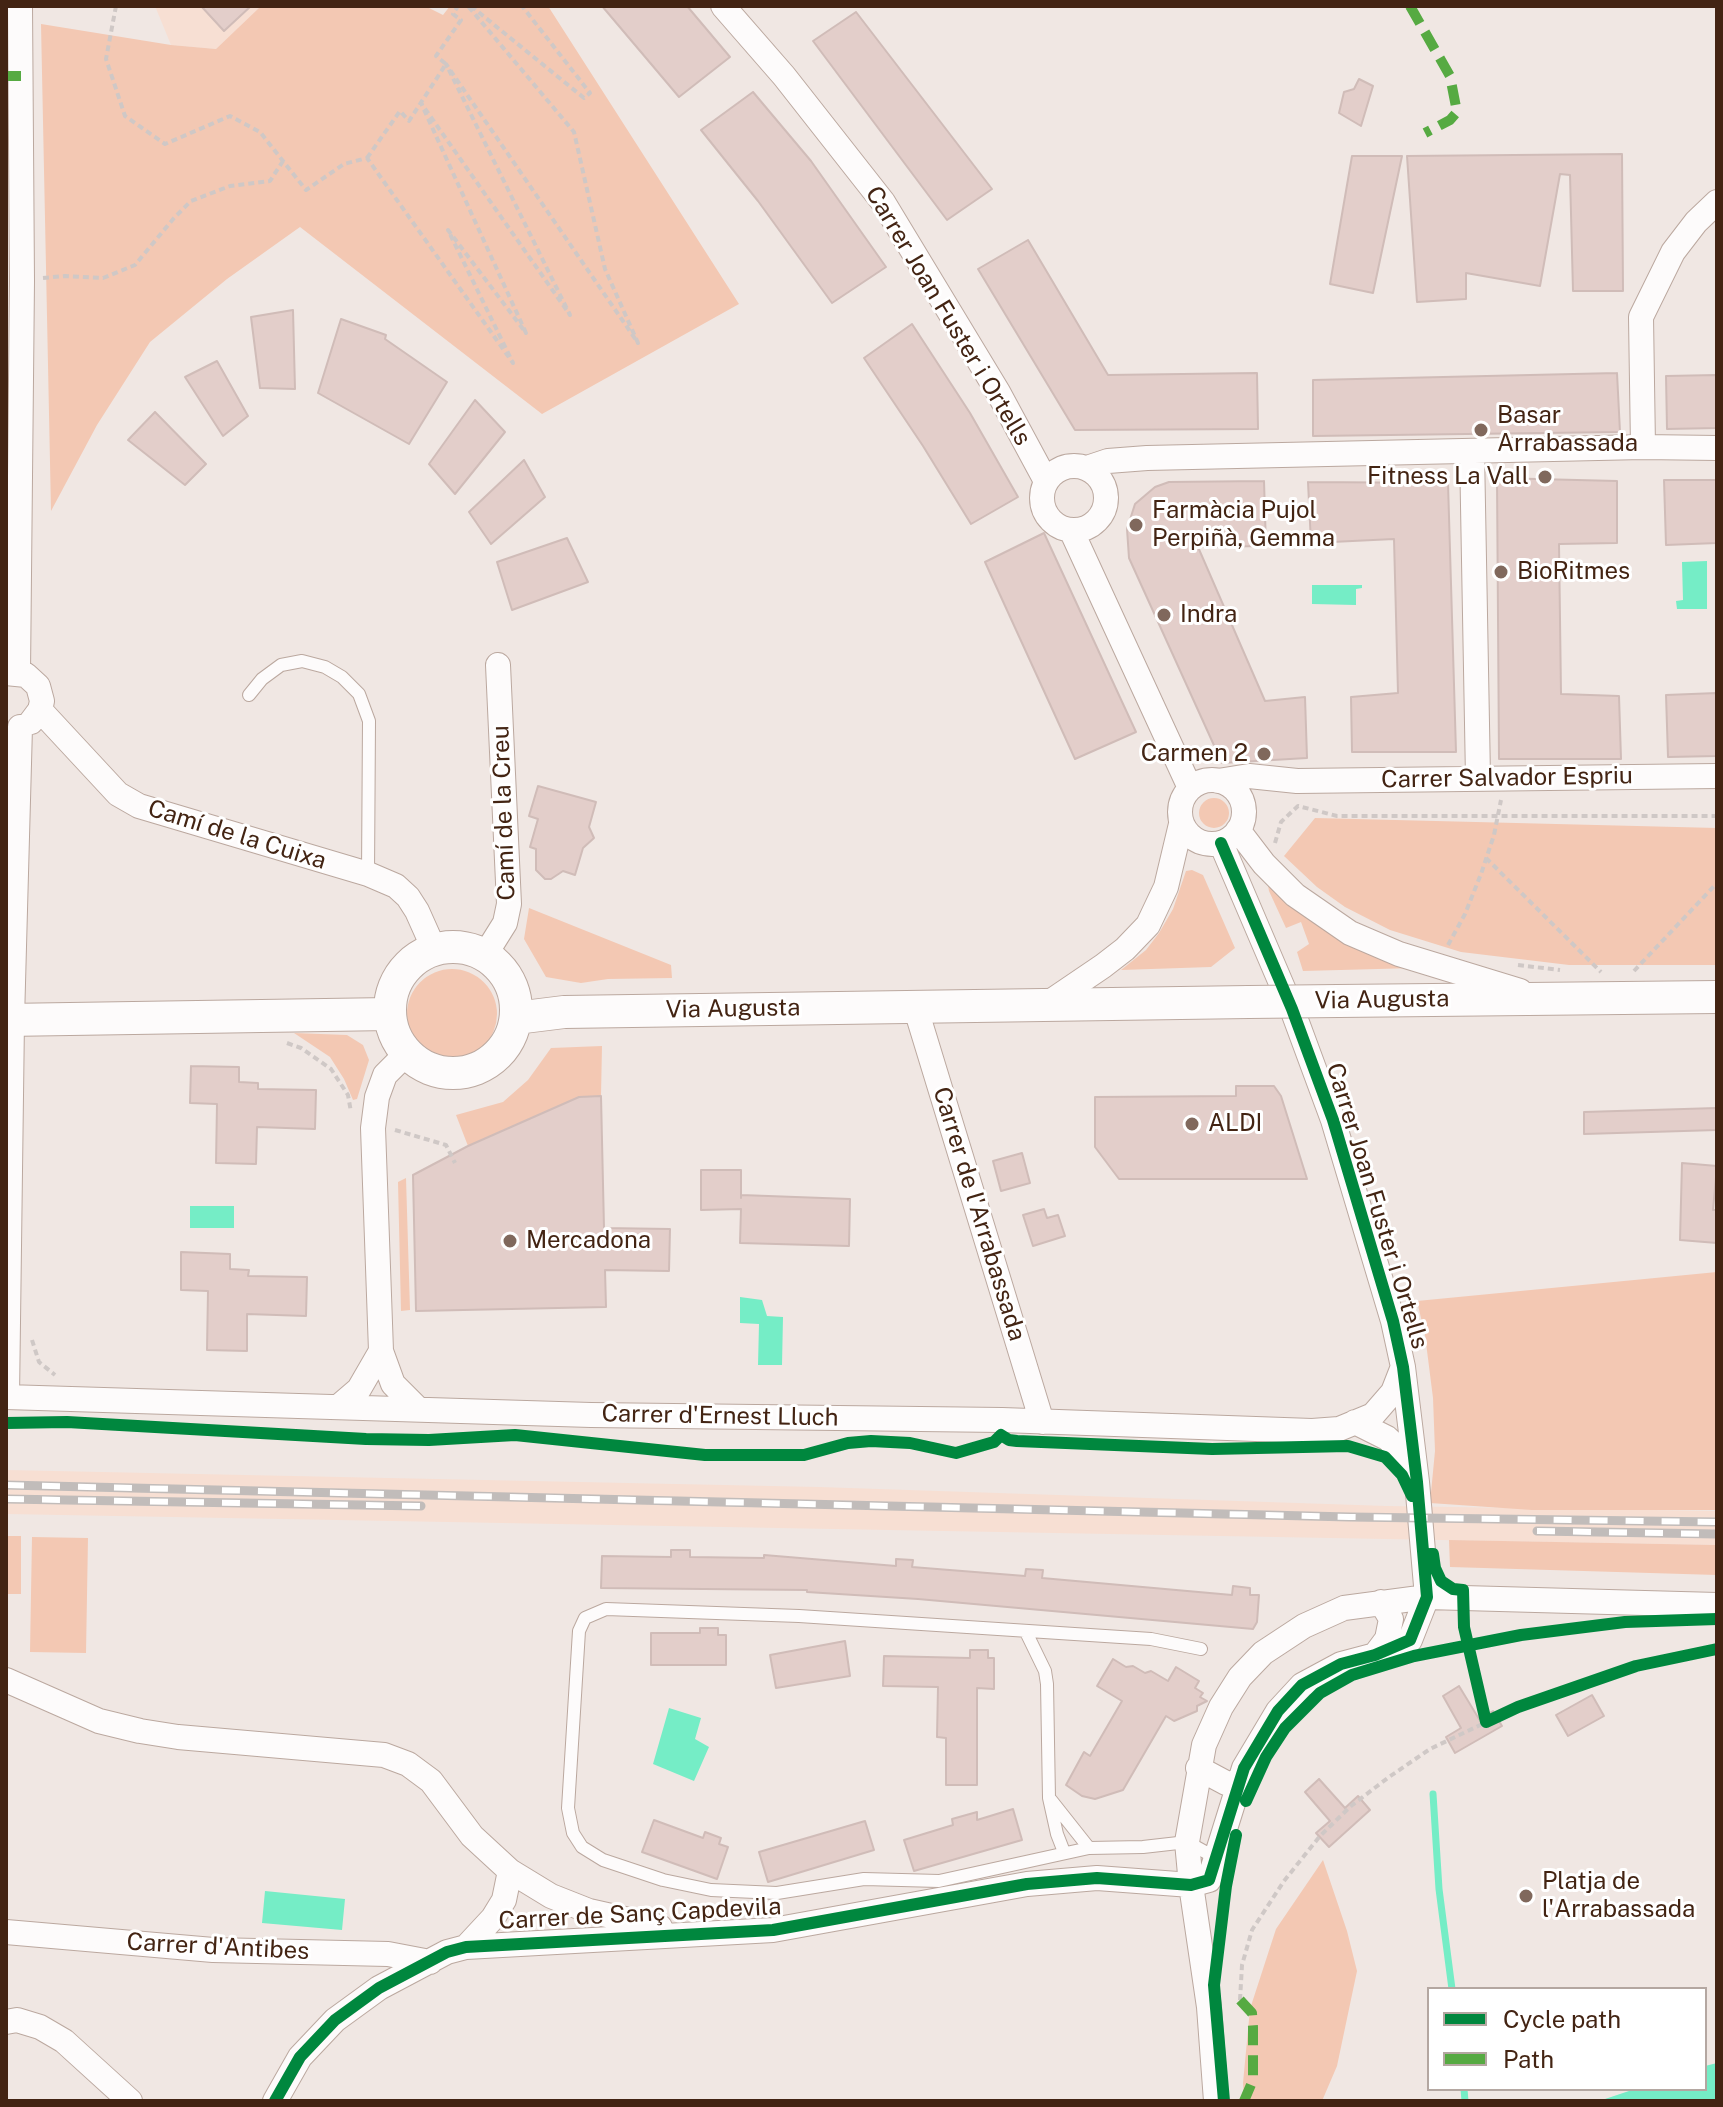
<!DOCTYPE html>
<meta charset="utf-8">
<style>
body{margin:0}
#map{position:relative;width:1723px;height:2107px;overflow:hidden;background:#f0e7e3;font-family:"Public Sans",sans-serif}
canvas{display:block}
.frame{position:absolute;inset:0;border:8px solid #432413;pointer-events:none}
.legend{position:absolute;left:1427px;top:1987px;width:280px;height:104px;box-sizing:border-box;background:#fff;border:2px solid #b4a7a1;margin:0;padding:10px 14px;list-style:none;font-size:24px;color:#432413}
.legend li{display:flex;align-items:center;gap:16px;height:40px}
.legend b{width:40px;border:2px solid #b4a7a1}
</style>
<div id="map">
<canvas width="1723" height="2107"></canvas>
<div class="frame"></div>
<ul class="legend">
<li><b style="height:10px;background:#00873e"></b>Cycle path</li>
<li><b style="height:10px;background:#56aa42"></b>Path</li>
</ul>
</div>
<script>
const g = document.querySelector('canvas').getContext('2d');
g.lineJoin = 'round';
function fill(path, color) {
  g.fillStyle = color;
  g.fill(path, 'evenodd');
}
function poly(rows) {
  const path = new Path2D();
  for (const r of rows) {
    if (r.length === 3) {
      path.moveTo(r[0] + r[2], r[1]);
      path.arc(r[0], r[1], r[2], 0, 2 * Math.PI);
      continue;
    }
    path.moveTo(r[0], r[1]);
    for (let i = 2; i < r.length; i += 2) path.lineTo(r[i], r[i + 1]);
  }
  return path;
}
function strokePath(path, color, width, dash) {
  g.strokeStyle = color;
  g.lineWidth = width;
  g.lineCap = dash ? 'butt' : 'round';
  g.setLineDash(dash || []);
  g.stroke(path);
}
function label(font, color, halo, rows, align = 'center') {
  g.font = font + ' "Public Sans",sans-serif';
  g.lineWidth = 6;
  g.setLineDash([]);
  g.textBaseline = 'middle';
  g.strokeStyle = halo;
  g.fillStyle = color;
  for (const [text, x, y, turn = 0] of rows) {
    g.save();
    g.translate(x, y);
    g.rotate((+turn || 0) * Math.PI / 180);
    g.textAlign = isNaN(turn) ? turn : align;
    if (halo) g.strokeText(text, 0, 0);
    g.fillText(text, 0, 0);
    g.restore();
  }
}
const built = poly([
 [155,6,261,6,216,49,171,45],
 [6,1470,819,1487,1387,1506,1717,1511,1717,1545,6,1514]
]);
const green = poly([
 [261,6,425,6,443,15,450,6,548,6,739,304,542,414,300,227,227,279,150,342,97,425,51,511,41,24,171,45,216,49],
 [1214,813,15],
 [1315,818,1717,828,1717,965,1569,965,1461,952,1390,930,1345,907,1317,887,1284,856],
 [1192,870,1203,875,1235,948,1211,967,1121,970,1146,950,1159,933,1173,909,1186,871],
 [1267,880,1415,968,1303,971,1297,952,1309,944,1301,922,1286,928,1269,891],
 [529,908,671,965,672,978,608,979,581,983,546,977,524,939],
 [452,1014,45],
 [294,1033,347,1035,363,1045,369,1060,357,1099,353,1100,344,1079,330,1057],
 [602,1046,601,1096,579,1097,468,1146,456,1115,503,1102,528,1080,551,1048],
 [406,1178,410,1310,401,1311,398,1182],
 [1717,1272,1717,1510,1532,1510,1430,1503,1435,1451,1433,1398,1425,1335,1417,1301],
 [6,1536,21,1536,21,1594,6,1594],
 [32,1537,88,1538,86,1653,30,1652],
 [1449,1540,1717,1545,1717,1575,1450,1567],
 [1323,1860,1347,1931,1357,1971,1337,2066,1322,2101,1244,2101,1243,2083,1250,2009,1276,1929]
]);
const water = poly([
 [1707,561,1707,609,1677,609,1676,601,1683,600,1682,562],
 [1312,585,1362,585,1362,588,1356,589,1356,605,1312,604],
 [190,1206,234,1206,234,1228,190,1228],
 [740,1297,762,1300,767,1316,783,1317,782,1365,758,1365,759,1324,740,1323],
 [669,1708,701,1718,695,1739,709,1747,694,1781,653,1764],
 [265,1891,345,1899,342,1930,262,1923],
 [1717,2063,1717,2101,1599,2101,1635,2089,1705,2089,1705,2066]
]);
const stream = poly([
 [1433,1794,1439,1889,1452,1989],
 [1464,2089,1465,2101]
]);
const building = poly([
 [201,6,251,6,224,31,201,6],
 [602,6,687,6,730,57,679,97,602,6],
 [856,12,992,189,947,220,813,41,856,12],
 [1359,79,1373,86,1361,126,1339,113,1344,92,1354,89,1359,79],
 [753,92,811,161,886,267,832,303,758,201,701,130,753,92],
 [1622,154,1623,291,1573,291,1570,175,1560,174,1540,286,1466,273,1466,299,1417,302,1407,156,1622,154],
 [1352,156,1402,156,1373,293,1330,284,1352,156],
 [1028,240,1108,375,1257,373,1258,429,1075,430,978,269,1028,240],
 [293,310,295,389,260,388,251,317,293,310],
 [341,319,386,335,385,339,447,382,409,444,318,393,341,319],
 [912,324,970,413,1018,497,971,524,923,446,864,358,912,324],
 [217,361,248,416,223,436,185,377,217,361],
 [1617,373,1620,432,1313,436,1313,380,1617,373],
 [1717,375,1717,428,1667,429,1666,376,1717,375],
 [475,400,505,432,455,494,429,464,475,400],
 [155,412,206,464,185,485,128,440,155,412],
 [524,460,545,497,491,544,469,512,524,460],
 [1497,478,1617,481,1617,543,1559,544,1561,694,1619,696,1621,759,1499,759,1497,478],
 [1664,480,1717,480,1717,543,1666,545,1664,480],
 [1264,481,1266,546,1198,547,1265,701,1305,697,1307,758,1222,763,1129,558,1127,529,1135,504,1155,487,1169,482,1264,481],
 [1308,482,1448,483,1456,752,1352,752,1351,697,1398,693,1394,539,1311,543,1308,482],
 [1044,533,1136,732,1075,759,985,562,1044,533],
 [567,538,588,582,512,610,497,562,567,538],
 [1717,693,1717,756,1668,757,1666,695,1717,693],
 [538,786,596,802,589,827,594,838,583,848,575,875,563,871,551,879,545,879,536,870,536,849,530,847,538,819,529,816,538,786],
 [191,1066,239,1067,239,1082,258,1083,258,1089,316,1090,315,1129,257,1127,256,1164,216,1163,217,1104,190,1103,191,1066],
 [1236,1086,1274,1086,1281,1096,1307,1179,1119,1179,1095,1147,1095,1097,1236,1096,1236,1086],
 [601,1096,604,1228,670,1229,669,1271,605,1270,606,1307,416,1311,413,1175,468,1146,579,1097,601,1096],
 [1717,1108,1717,1130,1584,1134,1584,1112,1717,1108],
 [1022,1153,1030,1183,1001,1191,993,1161,1022,1153],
 [1682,1163,1717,1166,1713,1210,1717,1210,1717,1243,1680,1240,1682,1163],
 [701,1170,741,1170,741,1198,741,1195,850,1199,849,1246,740,1243,741,1209,701,1210,701,1170],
 [1044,1209,1047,1218,1058,1215,1065,1236,1033,1246,1023,1215,1044,1209],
 [181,1252,230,1254,230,1269,249,1270,248,1276,307,1277,306,1316,247,1314,247,1351,207,1350,208,1291,181,1290,181,1252],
 [671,1550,690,1550,690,1557,764,1558,764,1555,896,1566,896,1559,913,1560,912,1567,1025,1576,1026,1569,1043,1570,1042,1578,1232,1595,1233,1586,1250,1588,1250,1595,1259,1595,1257,1622,1253,1629,918,1599,807,1592,807,1590,601,1588,602,1556,671,1557,671,1550],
 [700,1628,718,1628,718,1635,726,1635,726,1665,651,1665,651,1633,700,1633,700,1628],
 [845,1641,850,1676,776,1688,770,1655,845,1641],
 [970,1650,988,1650,988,1658,994,1658,994,1689,977,1688,977,1785,946,1785,946,1738,937,1737,938,1687,883,1686,884,1656,970,1658,970,1650],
 [1113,1659,1126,1667,1133,1666,1145,1673,1151,1671,1168,1681,1176,1667,1199,1681,1195,1688,1203,1693,1200,1697,1207,1701,1197,1706,1197,1711,1174,1721,1166,1716,1123,1790,1095,1799,1082,1796,1066,1785,1084,1752,1090,1756,1122,1701,1097,1686,1113,1659],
 [1459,1686,1479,1719,1493,1711,1502,1726,1455,1753,1446,1737,1461,1728,1443,1696,1459,1686],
 [1592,1695,1604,1716,1568,1736,1556,1715,1592,1695],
 [1319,1779,1345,1808,1358,1796,1370,1810,1329,1847,1316,1833,1330,1821,1305,1792,1319,1779],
 [1013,1809,1022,1840,914,1871,904,1840,953,1825,952,1819,977,1812,977,1820,1013,1809],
 [654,1820,703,1838,705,1832,721,1838,719,1844,728,1847,717,1879,642,1852,654,1820],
 [865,1821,874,1850,768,1882,759,1852,865,1821]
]);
const path = poly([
 [116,6,106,59,125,116,165,144,230,116,260,132,306,190,344,164,367,158,513,363,448,230,526,333,421,103,570,315,446,64,638,343,605,269,574,132,468,6],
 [471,6,584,98,590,93,522,6],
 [367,158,400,111,409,121,446,64,436,56,461,20,453,14,458,6],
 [43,278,65,276,103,278,135,265,174,218,191,201,230,186,270,181,283,161],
 [1275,843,1281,822,1298,806,1337,816,1717,816],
 [1486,858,1601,972],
 [1448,945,1465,914,1481,874,1494,835,1501,800],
 [1518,965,1560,970],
 [1634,971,1717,883],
 [287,1043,301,1048,331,1069,348,1095,351,1112],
 [395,1130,446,1145,455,1163],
 [32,1340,39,1362,55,1375],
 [6,1423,40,1423],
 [92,1425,324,1438,429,1440,479,1437],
 [560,1439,601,1446,705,1455,804,1455,848,1443],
 [909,1443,956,1453,986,1444],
 [1240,2000,1242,1965,1252,1930,1284,1881,1320,1836,1351,1806,1389,1777,1430,1749,1518,1707,1636,1666,1717,1649]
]);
const service = poly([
 [249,695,262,679,281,665,302,661,325,667,342,677,359,694,369,721,368,874],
 [1026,1632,1045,1671,1047,1684,1049,1798,1057,1834,1064,1852],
 [1201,1649,1151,1639,799,1616,606,1609,585,1618,579,1631,568,1808,573,1833,582,1847,603,1860,663,1880,711,1890,777,1893,864,1879,939,1881,1089,1848,1143,1847,1187,1842,1216,1858],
 [1051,1800,1089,1848]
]);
const minor = poly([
 [723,6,784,76,883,202,998,392,1046,481],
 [1643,447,1641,317,1673,252,1696,222,1717,202],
 [1472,451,1478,778],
 [1074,498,32],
 [1087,468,1108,461,1147,458,1643,447,1717,448],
 [1072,532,1190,788],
 [18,672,22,281,20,6],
 [6,673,26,675,38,686,42,701,40,710,31,722],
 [40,710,118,794,139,806,368,874,396,886,408,897,417,911,434,949],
 [1212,812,32],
 [1218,781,1249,776,1297,781,1717,776],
 [1238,830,1264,864,1295,895,1350,933,1399,954,1520,991],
 [485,955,505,923,509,904,498,665],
 [1047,1004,1103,966,1125,949,1148,925,1166,887,1181,824],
 [915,1006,1042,1422],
 [406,1054,385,1075,377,1097,373,1128,381,1351,393,1384,417,1408],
 [6,1397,591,1415,1002,1420,1312,1431,1339,1429,1373,1415,1393,1392,1402,1369],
 [7,1397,12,1020,20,727],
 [338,1407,359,1389,381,1351],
 [1355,1422,1387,1438,1399,1449,1413,1473],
 [1375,1655,1387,1639,1391,1619,1381,1602],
 [6,1680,99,1721,140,1731,178,1737,384,1755,408,1764,431,1781,472,1836,510,1871,551,1896,589,1911,660,1927],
 [1198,1768,1226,1783,1240,1784],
 [6,1932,213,1950,388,1954,430,1962],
 [466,1947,493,1918,504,1900,510,1871],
 [6,2022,17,2020,40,2027,64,2041,130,2101],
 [275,2101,300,2057,335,2020,379,1988,447,1952,466,1947,773,1930,1027,1884,1097,1878,1191,1885,1209,1880,1244,1768,1278,1711,1302,1685,1341,1664,1375,1655,1410,1640,1427,1597,1417,1482,1403,1367,1393,1321,1333,1120,1292,1009,1221,843],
 [1216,2101,1209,2007,1191,1885,1187,1842,1204,1745,1221,1707,1240,1677,1263,1653,1304,1626,1344,1608,1427,1597,1717,1605]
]);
const secondary = poly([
 [453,1010,63],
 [1338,1001,1717,997],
 [516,1018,564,1012,1249,1002],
 [6,1020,389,1014]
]);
const rail = poly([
 [6,1485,1350,1517,1717,1522],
 [6,1499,421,1506],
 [1537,1531,1717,1534]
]);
const secondaryBridge = poly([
 [1249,1002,1338,1001]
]);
const quiet = poly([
 [1410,6,1450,76,1457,112,1450,120,1425,133],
 [6,76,21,76],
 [1240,2000,1252,2013,1253,2027,1253,2080,1244,2101]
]);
const cycleway = poly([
 [6,1423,67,1422,366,1439,429,1440,515,1435,705,1455,804,1455,848,1443,871,1441,910,1443,956,1453,994,1442,1001,1435,1009,1440,1017,1441,1212,1449,1348,1446,1385,1457,1402,1475,1412,1496],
 [1430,1554,1433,1554,1435,1568,1441,1581,1453,1589,1463,1590,1464,1627,1486,1722,1518,1707,1636,1666,1717,1649],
 [1246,1801,1266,1757,1285,1728,1320,1693,1352,1675,1414,1656,1521,1635,1625,1622,1717,1619],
 [275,2101,300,2057,335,2020,379,1988,447,1952,466,1947,773,1930,1027,1884,1097,1878,1191,1885,1209,1880,1244,1768,1278,1711,1302,1685,1341,1664,1375,1655,1410,1640,1427,1597,1417,1482,1403,1367,1393,1321,1333,1120,1292,1009,1221,843],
 [1224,2101,1214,1985,1226,1886,1236,1835]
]);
const markers = [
 [1481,430,8,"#80685c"],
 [1545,477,8,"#80685c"],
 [1136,525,8,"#80685c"],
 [1501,572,8,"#80685c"],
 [1164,615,8,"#80685c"],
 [1264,754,8,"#80685c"],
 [1192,1124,8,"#80685c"],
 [510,1241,8,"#80685c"],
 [1526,1896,8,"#80685c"]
];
const streetNames = [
 ["Carrer Joan Fuster i Ortells",948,316,59],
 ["Carrer Salvador Espriu",1507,778,-1],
 ["Camí de la Creu",504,813,-92],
 ["Camí de la Cuixa",237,835,17],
 ["Via Augusta",1382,1000,-1],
 ["Via Augusta",733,1009,-1],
 ["Carrer Joan Fuster i Ortells",1377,1206,73],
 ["Carrer de l'Arrabassada",979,1214,73],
 ["Carrer d'Ernest Lluch",720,1416,1],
 ["Carrer de Sanç Capdevila",640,1914,-3],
 ["Carrer d'Antibes",218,1947,3]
];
const poiNames = [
 ["Basar",1497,416],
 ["Arrabassada",1497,444],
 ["Fitness La Vall",1529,477,"right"],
 ["Farmàcia Pujol",1152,511],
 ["Perpiñà, Gemma",1152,539],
 ["BioRitmes",1517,572],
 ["Indra",1180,615],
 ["Carmen 2",1248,754,"right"],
 ["ALDI",1208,1124],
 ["Mercadona",526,1241],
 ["Platja de",1542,1882],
 ["l'Arrabassada",1542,1910]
];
fill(built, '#f7dfd3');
fill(green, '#f3c8b3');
fill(water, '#75edc6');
strokePath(stream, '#75edc6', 7);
fill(building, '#e3ceca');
strokePath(building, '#d0bcb8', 2);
strokePath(service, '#bba89f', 14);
strokePath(minor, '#bba89f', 26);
strokePath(secondary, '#bba89f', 34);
strokePath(path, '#cfc8c6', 4, [6, 4]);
strokePath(service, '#fdfbfb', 12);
strokePath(minor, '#fdfbfb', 24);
strokePath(secondary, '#fdfbfb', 32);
strokePath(rail, '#c1bcba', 9);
strokePath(rail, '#fff', 6, [18]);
strokePath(secondaryBridge, '#bba89f', 34, []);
strokePath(secondaryBridge, '#fdfbfb', 32);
strokePath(quiet, '#56aa42', 10, [20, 10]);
strokePath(cycleway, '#00873e', 12);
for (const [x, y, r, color] of markers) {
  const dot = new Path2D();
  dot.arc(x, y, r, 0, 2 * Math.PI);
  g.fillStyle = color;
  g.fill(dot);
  strokePath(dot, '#fff', 3);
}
label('24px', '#432413', '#fff', streetNames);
label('24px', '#432413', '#fff', poiNames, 'left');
</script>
